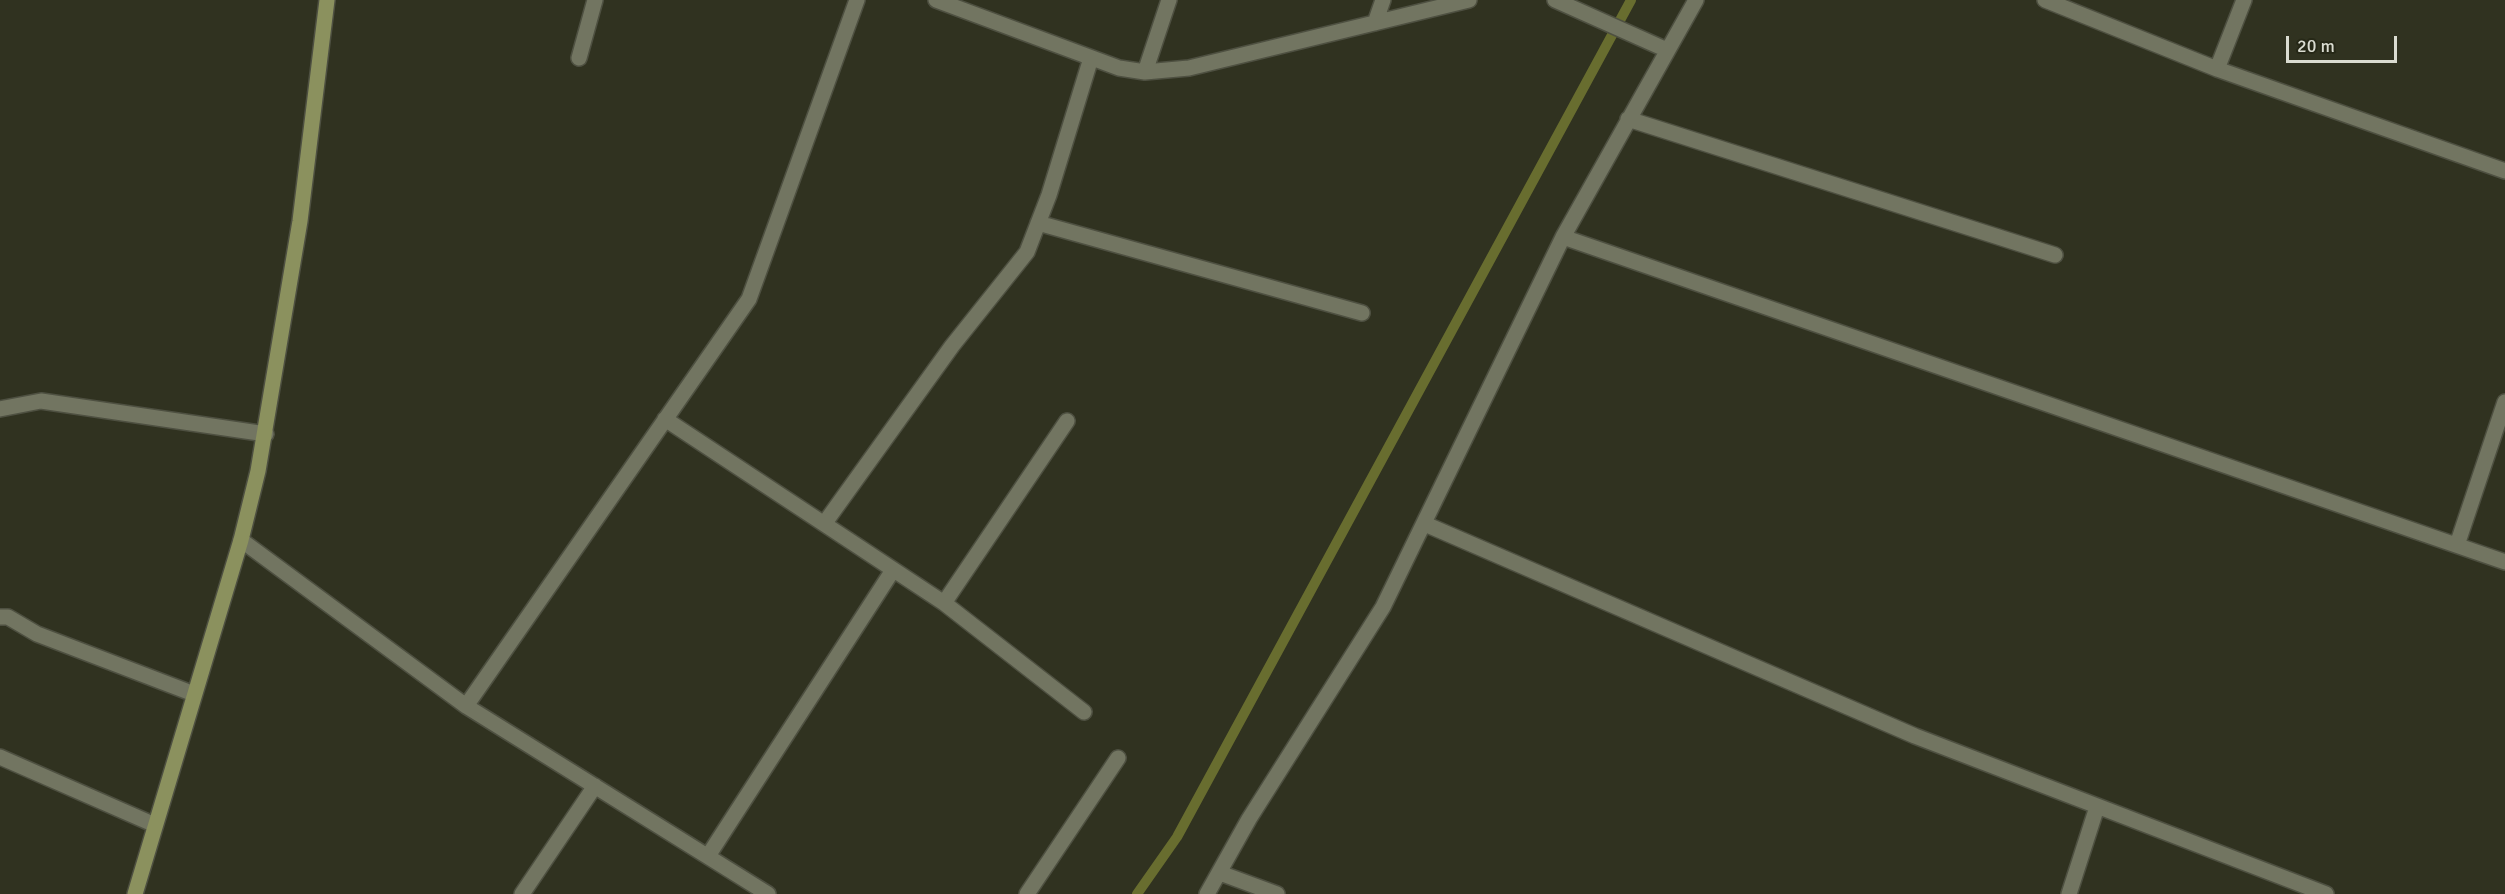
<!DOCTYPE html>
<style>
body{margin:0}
#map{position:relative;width:2505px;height:894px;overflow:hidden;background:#303220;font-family:Signika,sans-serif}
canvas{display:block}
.scale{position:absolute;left:2286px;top:36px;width:111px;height:27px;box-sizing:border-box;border:3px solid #dadcd1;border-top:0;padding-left:8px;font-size:18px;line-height:21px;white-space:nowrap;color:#dadcd1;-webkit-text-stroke:4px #262817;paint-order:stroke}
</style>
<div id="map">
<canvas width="2505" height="894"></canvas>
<div class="scale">20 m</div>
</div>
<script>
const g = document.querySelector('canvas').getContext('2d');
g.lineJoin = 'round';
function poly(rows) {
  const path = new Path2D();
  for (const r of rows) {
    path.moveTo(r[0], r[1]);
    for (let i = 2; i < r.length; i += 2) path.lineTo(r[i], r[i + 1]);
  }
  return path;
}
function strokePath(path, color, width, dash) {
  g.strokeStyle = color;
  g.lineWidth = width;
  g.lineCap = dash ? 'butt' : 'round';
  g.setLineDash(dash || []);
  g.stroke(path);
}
const stream = poly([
 [1137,894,1177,837,1631,0]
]);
const minor = poly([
 [936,0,1119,68,1145,72,1189,68,1469,0],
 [1555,0,1667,50],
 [2045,0,2217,69,2505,171],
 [1375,23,1383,0],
 [579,58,595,0],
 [2217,69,2244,0],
 [1145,72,1169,0],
 [1628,119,2055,255],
 [1038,223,1362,313],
 [1563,237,2505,562],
 [0,409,41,401,266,434],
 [665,419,944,603,1084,712],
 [824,524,952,346,1027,252,1049,195,1091,58],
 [1425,524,1915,736,2326,894],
 [241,540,466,706,768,894],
 [2457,545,2505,402],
 [944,603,1067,421],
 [0,617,8,617,37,634,194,694],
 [466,706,749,299,857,0],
 [0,757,155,825],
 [708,856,893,570],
 [1220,873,1277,894],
 [522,894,595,786],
 [1027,894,1118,758],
 [1207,894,1249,819,1383,607,1563,237,1696,0],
 [2069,894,2097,807]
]);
const major = poly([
 [135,894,241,540,258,471,300,221,327,0]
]);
strokePath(stream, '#686d2f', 10);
strokePath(minor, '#4e5041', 18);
strokePath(major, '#4e5041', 18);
strokePath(minor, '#727561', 15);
strokePath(major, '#8b915e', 15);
</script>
